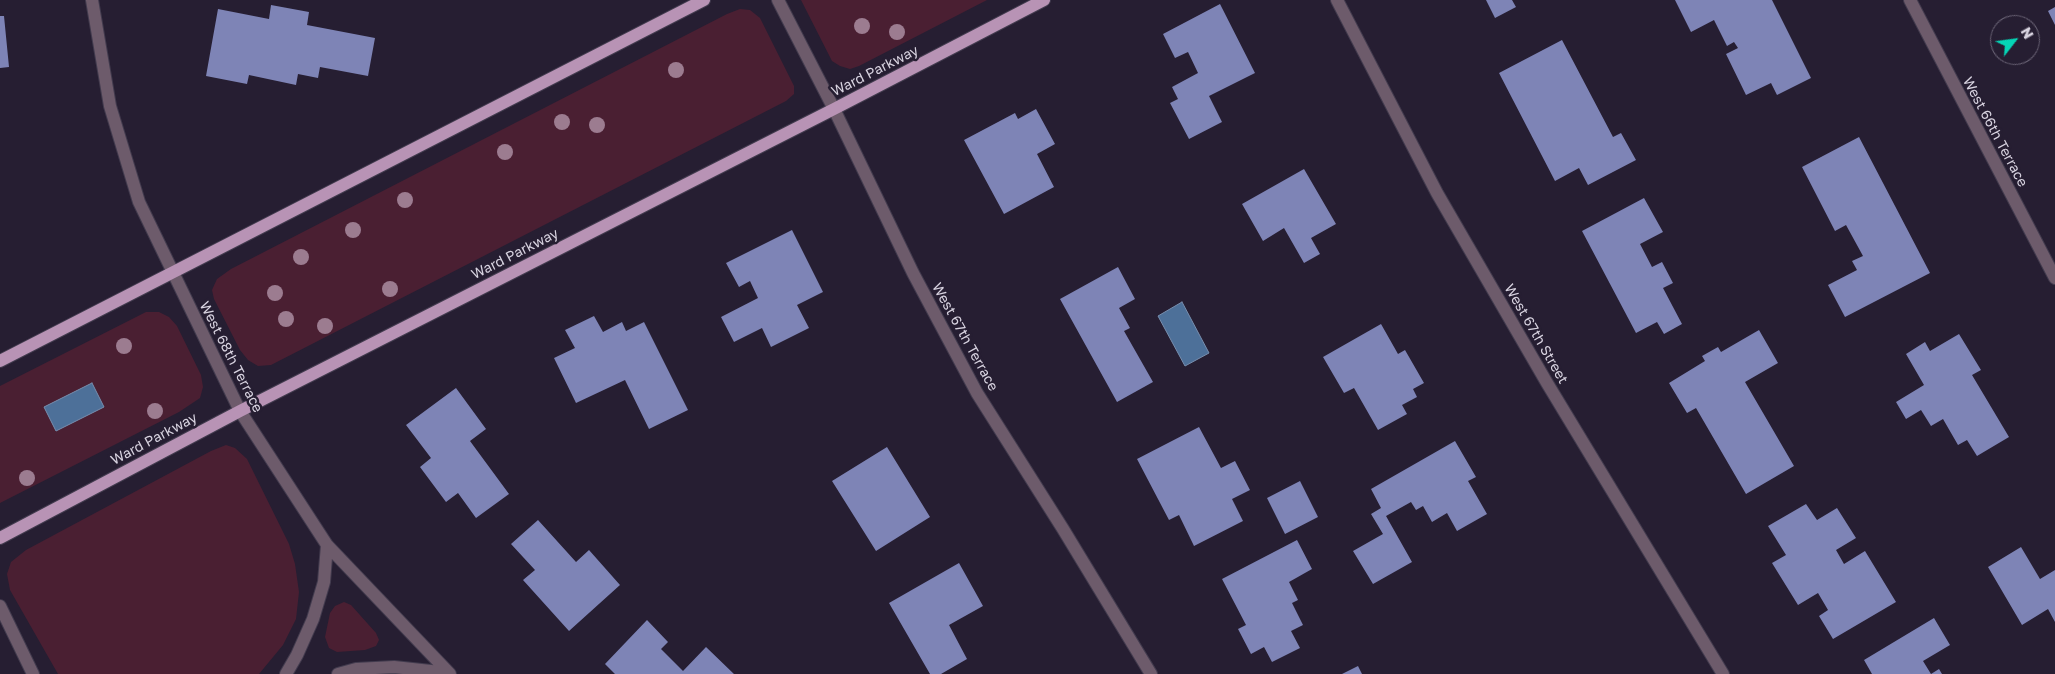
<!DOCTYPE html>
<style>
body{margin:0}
#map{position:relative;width:2055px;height:674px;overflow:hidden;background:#261e32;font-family:"Golos Text",sans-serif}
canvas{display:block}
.north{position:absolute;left:1990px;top:15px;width:50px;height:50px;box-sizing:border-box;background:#261e32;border:1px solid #6d6678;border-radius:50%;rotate:60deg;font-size:14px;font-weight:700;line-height:20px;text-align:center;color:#d8d3e0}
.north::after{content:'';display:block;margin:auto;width:18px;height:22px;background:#05d5b6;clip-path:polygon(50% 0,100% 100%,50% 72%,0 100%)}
</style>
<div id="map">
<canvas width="2055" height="674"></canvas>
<div class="north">N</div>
</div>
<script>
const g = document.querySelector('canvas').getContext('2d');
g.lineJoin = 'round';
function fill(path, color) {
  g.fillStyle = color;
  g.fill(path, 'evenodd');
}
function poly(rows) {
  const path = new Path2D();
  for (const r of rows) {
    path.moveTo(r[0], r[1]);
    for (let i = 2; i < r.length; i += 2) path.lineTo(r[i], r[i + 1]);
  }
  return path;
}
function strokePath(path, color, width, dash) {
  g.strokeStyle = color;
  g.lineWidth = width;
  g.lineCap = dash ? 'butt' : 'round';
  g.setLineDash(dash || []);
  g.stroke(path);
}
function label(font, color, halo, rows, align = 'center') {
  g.font = font + ' "Golos Text",sans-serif';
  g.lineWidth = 5;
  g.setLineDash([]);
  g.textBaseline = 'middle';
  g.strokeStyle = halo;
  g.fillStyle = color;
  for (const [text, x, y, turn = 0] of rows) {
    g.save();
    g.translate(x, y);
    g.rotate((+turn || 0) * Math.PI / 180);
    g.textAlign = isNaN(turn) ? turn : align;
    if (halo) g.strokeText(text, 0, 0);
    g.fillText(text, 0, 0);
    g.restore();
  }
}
const green = poly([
 [801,0,987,0,859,66,850,69,840,66,832,61],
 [740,9,750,10,760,18,794,86,794,94,786,101,271,365,258,366,248,360,240,350,214,299,212,290,217,279,231,269,727,14],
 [146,312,159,312,169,317,177,326,201,375,203,387,200,398,179,412,0,503,0,386],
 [226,445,235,448,247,459,289,544,295,564,299,592,296,619,283,645,259,674,58,674,10,590,7,574,11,562,26,550,211,451],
 [344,602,351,605,376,633,379,640,376,646,365,650,337,652,329,648,325,637,330,613,335,606]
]);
const water = poly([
 [1182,302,1209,353,1185,366,1158,316,1182,302],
 [92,383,104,407,56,431,44,407,92,383]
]);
const building = poly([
 [1486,0,1512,0,1516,7,1495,18],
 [1675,0,1772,0,1811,78,1777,95,1771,83,1746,95,1726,54,1738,48,1734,42,1727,46,1714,20,1691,32],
 [1220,4,1255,73,1209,96,1222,122,1189,139,1170,103,1178,99,1172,87,1198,73,1188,52,1175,58,1163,34],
 [271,5,309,12,307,25,375,38,368,76,320,67,318,78,298,74,296,85,249,75,247,84,206,76,218,9,269,19],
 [2055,7,2055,25,2048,11],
 [0,16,4,16,9,67,0,68],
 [1562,40,1613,137,1621,133,1636,160,1588,185,1579,168,1555,181,1499,73],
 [1036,109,1055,144,1037,154,1054,187,1004,214,964,140,1015,113,1018,119],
 [1859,137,1930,273,1845,317,1828,285,1857,270,1852,261,1863,256,1846,225,1835,231,1802,167],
 [1304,169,1336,224,1311,238,1320,254,1304,263,1284,228,1263,241,1242,204],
 [1644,198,1663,232,1640,244,1652,267,1662,262,1673,283,1663,288,1682,324,1664,334,1657,322,1636,333,1582,231],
 [792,230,823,292,797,305,809,328,771,347,762,328,734,342,721,317,758,298,750,281,739,287,726,263],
 [1118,267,1135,299,1119,308,1130,328,1124,331,1153,382,1117,402,1060,299],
 [594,316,603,332,622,322,626,331,644,322,688,410,649,429,625,380,576,403,554,358,575,348,565,330],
 [1381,324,1398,354,1405,350,1424,383,1413,389,1417,397,1402,405,1407,414,1378,430,1354,388,1344,393,1323,357],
 [1759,330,1778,363,1745,382,1794,466,1746,494,1696,408,1687,413,1669,383,1705,361,1702,356,1718,347,1721,352],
 [1959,334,1981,370,1972,375,2009,437,1977,456,1967,440,1958,445,1943,419,1931,426,1921,410,1906,419,1896,402,1924,385,1906,354,1925,342,1930,351],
 [456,388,486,429,470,441,509,494,476,518,458,493,446,502,420,467,431,458,406,425],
 [1199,427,1221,468,1235,461,1250,490,1232,499,1243,521,1194,546,1179,515,1169,520,1137,459],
 [1455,441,1476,477,1468,481,1487,514,1457,531,1447,513,1432,522,1423,506,1416,510,1411,502,1386,516,1412,562,1373,584,1353,551,1383,534,1371,514,1381,508,1371,489],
 [887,447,930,517,876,551,832,481],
 [1300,481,1318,517,1285,534,1267,498],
 [1806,504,1817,520,1837,508,1856,538,1836,550,1844,564,1865,551,1896,602,1833,639,1819,616,1828,610,1818,593,1798,605,1772,563,1786,555,1768,526],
 [538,520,576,562,589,550,620,585,569,631,523,580,535,570,511,544],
 [1297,540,1312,569,1289,582,1298,600,1292,603,1303,625,1291,631,1300,648,1272,662,1264,647,1251,654,1238,629,1246,625,1222,579],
 [2021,547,2040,579,2055,570,2055,622,2048,609,2022,625,1988,567],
 [959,563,983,606,949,625,967,659,941,674,930,674,889,603],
 [1934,618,1950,645,1923,661,1931,674,1872,674,1864,660],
 [647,620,668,642,661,649,683,671,706,647,734,674,615,674,605,664],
 [1358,666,1362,674,1342,674],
 [1939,669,1942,674,1931,674]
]);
const street = poly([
 [92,0,110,106,139,202,240,411,327,545,450,674],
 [778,0,834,109,913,273,977,393,1063,529,1151,674],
 [1337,0,1437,193,1547,383,1723,674],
 [1910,0,2055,278],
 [0,606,33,674],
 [286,674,297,655,313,619,324,582,327,545],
 [338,674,356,669,394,667,449,673]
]);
const primary = poly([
 [0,361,704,0],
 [0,538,240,411,834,109,1044,0]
]);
const trees = [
 [862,26],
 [897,32],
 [676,70],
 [562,122],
 [597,125],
 [505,152],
 [405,200],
 [353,230],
 [301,257],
 [390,289],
 [275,293],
 [286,319],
 [325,326],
 [124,346],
 [155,411],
 [27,478]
];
const streetNames = [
 ["Ward Parkway",875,71,-27],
 ["West 66th Terrace",1995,132,62],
 ["Ward Parkway",515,254,-27],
 ["West 67th Street",1536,334,60],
 ["West 67th Terrace",965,337,61],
 ["West 68th Terrace",231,357,63],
 ["Ward Parkway",154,439,-28]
];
fill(green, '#4a1f32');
fill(water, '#4d7099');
strokePath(water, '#778eae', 1);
fill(building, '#7e84b6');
strokePath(street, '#423b4e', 14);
strokePath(primary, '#423b4e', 14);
strokePath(street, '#6d5b6b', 12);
strokePath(primary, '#b893b5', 12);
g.fillStyle = '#9c7c90';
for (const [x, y] of trees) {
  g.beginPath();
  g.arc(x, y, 8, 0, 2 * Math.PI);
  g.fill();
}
label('14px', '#d8d3e0', '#261e32', streetNames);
</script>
